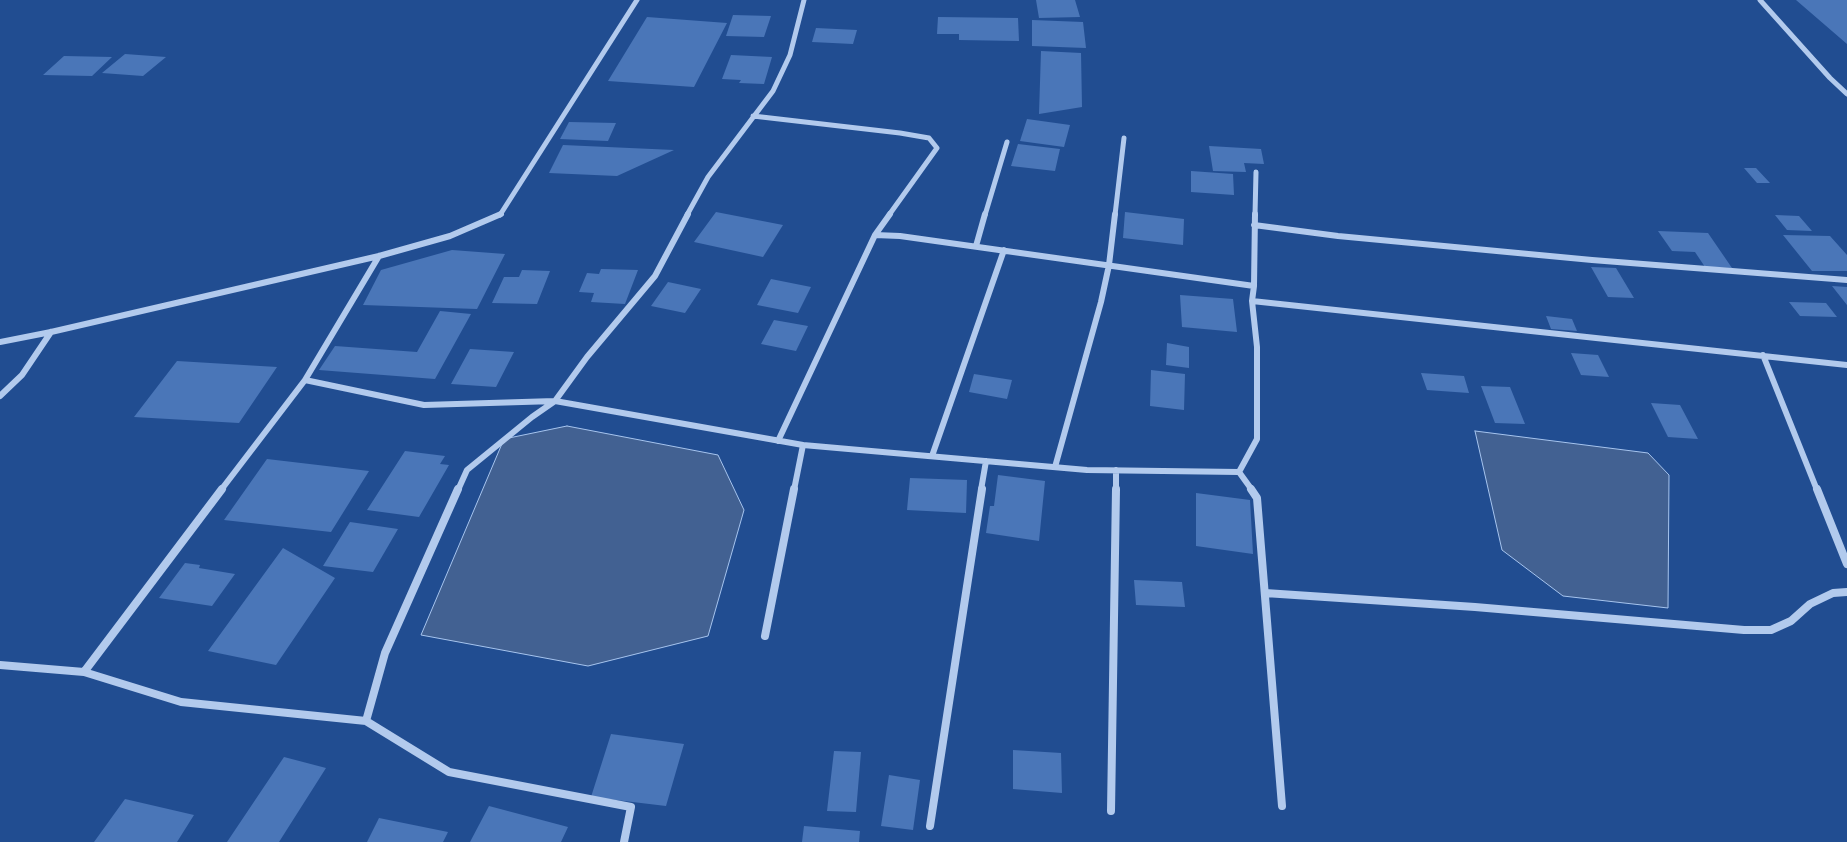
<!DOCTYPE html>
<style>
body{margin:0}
canvas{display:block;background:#214d91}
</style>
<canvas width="1847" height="842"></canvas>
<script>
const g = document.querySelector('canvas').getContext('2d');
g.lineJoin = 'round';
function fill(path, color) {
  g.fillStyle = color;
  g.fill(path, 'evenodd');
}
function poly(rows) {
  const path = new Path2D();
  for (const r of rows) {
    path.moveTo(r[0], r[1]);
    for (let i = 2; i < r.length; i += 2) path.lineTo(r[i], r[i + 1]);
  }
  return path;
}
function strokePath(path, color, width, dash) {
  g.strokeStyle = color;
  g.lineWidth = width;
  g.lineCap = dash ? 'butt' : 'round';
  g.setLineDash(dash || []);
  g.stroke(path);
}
const water = poly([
 [567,426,718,455,744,510,708,636,588,666,421,635,504,439,567,426],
 [1475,431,1648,453,1669,475,1668,608,1563,596,1502,550,1475,431]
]);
const building = poly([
 [1036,0,1075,0,1080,17,1039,18],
 [1796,0,1847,0,1847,44],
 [733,15,771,16,764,37,726,36],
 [647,17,727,23,694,87,608,81],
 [938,17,1018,18,1019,41,959,40,959,34,937,34],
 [1032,20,1083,22,1086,48,1032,46],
 [816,28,857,30,853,44,812,42],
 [1041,51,1081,53,1082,107,1039,114],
 [125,54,166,57,143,76,102,73],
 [731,55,772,57,764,84,739,83,741,80,722,79],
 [64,56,112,57,92,76,43,75],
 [1027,119,1070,125,1064,147,1020,141],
 [569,122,616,123,608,141,560,139],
 [1018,144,1060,149,1055,171,1011,166],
 [563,145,674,150,617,176,549,173],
 [1209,146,1261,149,1264,164,1244,163,1246,172,1213,171],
 [1744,168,1756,168,1770,183,1757,183],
 [1191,171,1233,174,1234,195,1191,192],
 [716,212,783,225,763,257,694,242],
 [1125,212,1184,219,1183,245,1123,238],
 [1775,215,1799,216,1812,231,1787,230],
 [1658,231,1708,233,1732,268,1705,267,1695,252,1672,251],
 [1783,235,1830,236,1847,255,1847,271,1812,271],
 [452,250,505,254,477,309,363,305,381,270],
 [1591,267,1616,268,1634,298,1608,297],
 [601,269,638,270,625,304,591,302,594,293,579,292,587,273,599,274],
 [522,270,550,271,537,304,492,303,504,277,519,277],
 [771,279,811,287,798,313,757,305],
 [668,282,701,289,685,313,651,306],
 [1832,286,1847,287,1847,305],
 [1180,295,1233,299,1237,332,1182,327],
 [1789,302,1826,303,1837,317,1800,316],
 [440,311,471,314,435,379,319,370,335,346,417,352],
 [1546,316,1572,319,1577,331,1551,329],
 [774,320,808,326,796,351,761,344],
 [1167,343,1189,347,1189,368,1166,365],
 [470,349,514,352,496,387,451,384],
 [1571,353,1598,355,1609,377,1581,375],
 [177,361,277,367,239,423,134,417],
 [1151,370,1185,374,1184,410,1150,406],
 [1421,373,1464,376,1469,393,1427,390],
 [974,374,1012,380,1007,399,969,392],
 [1481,386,1510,387,1525,424,1495,423],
 [1651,403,1680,405,1698,439,1668,437],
 [405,451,445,456,440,464,449,465,419,517,367,510],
 [267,459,369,471,331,532,224,520],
 [998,475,1045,481,1039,541,986,533,990,506,994,506],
 [910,478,967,480,966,513,907,510],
 [1196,493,1250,500,1253,554,1196,546],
 [350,522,398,529,373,572,323,566],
 [283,548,335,578,276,665,208,651],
 [185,563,200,565,199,568,235,574,212,606,159,598],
 [1134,580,1182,582,1185,607,1136,605],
 [611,734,684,744,666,806,591,797],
 [1013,750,1061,753,1062,793,1013,789],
 [834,751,861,752,856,812,827,811],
 [284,757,326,768,279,842,227,842],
 [889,775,920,780,913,830,881,826],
 [125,799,194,815,177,842,94,842],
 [489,806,568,827,561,842,470,842],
 [379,818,448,832,443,842,367,842],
 [804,826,860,831,859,842,802,842]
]);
const minorFar2 = poly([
 [1760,0,1830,78,1847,94],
 [753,116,900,133,929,138,937,148,889,215],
 [500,215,637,0],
 [687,215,708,177,773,91,790,55,804,0],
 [985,215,1007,142],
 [1115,215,1124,138],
 [1255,215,1256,172]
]);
const minorFar1 = poly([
 [1254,225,1338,236,1592,260,1847,280],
 [875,235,890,214],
 [976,246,985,214],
 [379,256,305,380,424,405,555,401,803,445,1087,470,1239,472,1257,439,1257,347,1252,301,1254,286,1255,214],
 [1252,301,1847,365],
 [0,342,51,332,379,256,450,236,501,214],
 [1763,355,1817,490],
 [0,396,22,375,51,332],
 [778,441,875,235,900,236,1254,286],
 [932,456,1004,250],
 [1055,467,1101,302,1109,265,1115,214],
 [1239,472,1252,490],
 [221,490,305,380],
 [458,490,467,470,532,417,555,401,587,357,655,276,688,214],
 [794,490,803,445],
 [981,490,986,461],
 [1116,490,1116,470]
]);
const minor = poly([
 [458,489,385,653,366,721,449,772,631,807,624,842],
 [1251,489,1257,498,1282,806],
 [1817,489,1847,564],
 [1265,593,1475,607,1744,630,1771,630,1791,621,1810,604,1833,593,1847,592],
 [765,636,794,489],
 [0,665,84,672,222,489],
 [84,672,181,702,366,721],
 [1111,811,1116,489],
 [930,826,982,489]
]);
fill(water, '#426192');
strokePath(water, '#a6c4ee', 1);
fill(building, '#4a76b8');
strokePath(minorFar2, '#b2caed', 5);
strokePath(minorFar1, '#b2caed', 6);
strokePath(minor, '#b2caed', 8);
</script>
